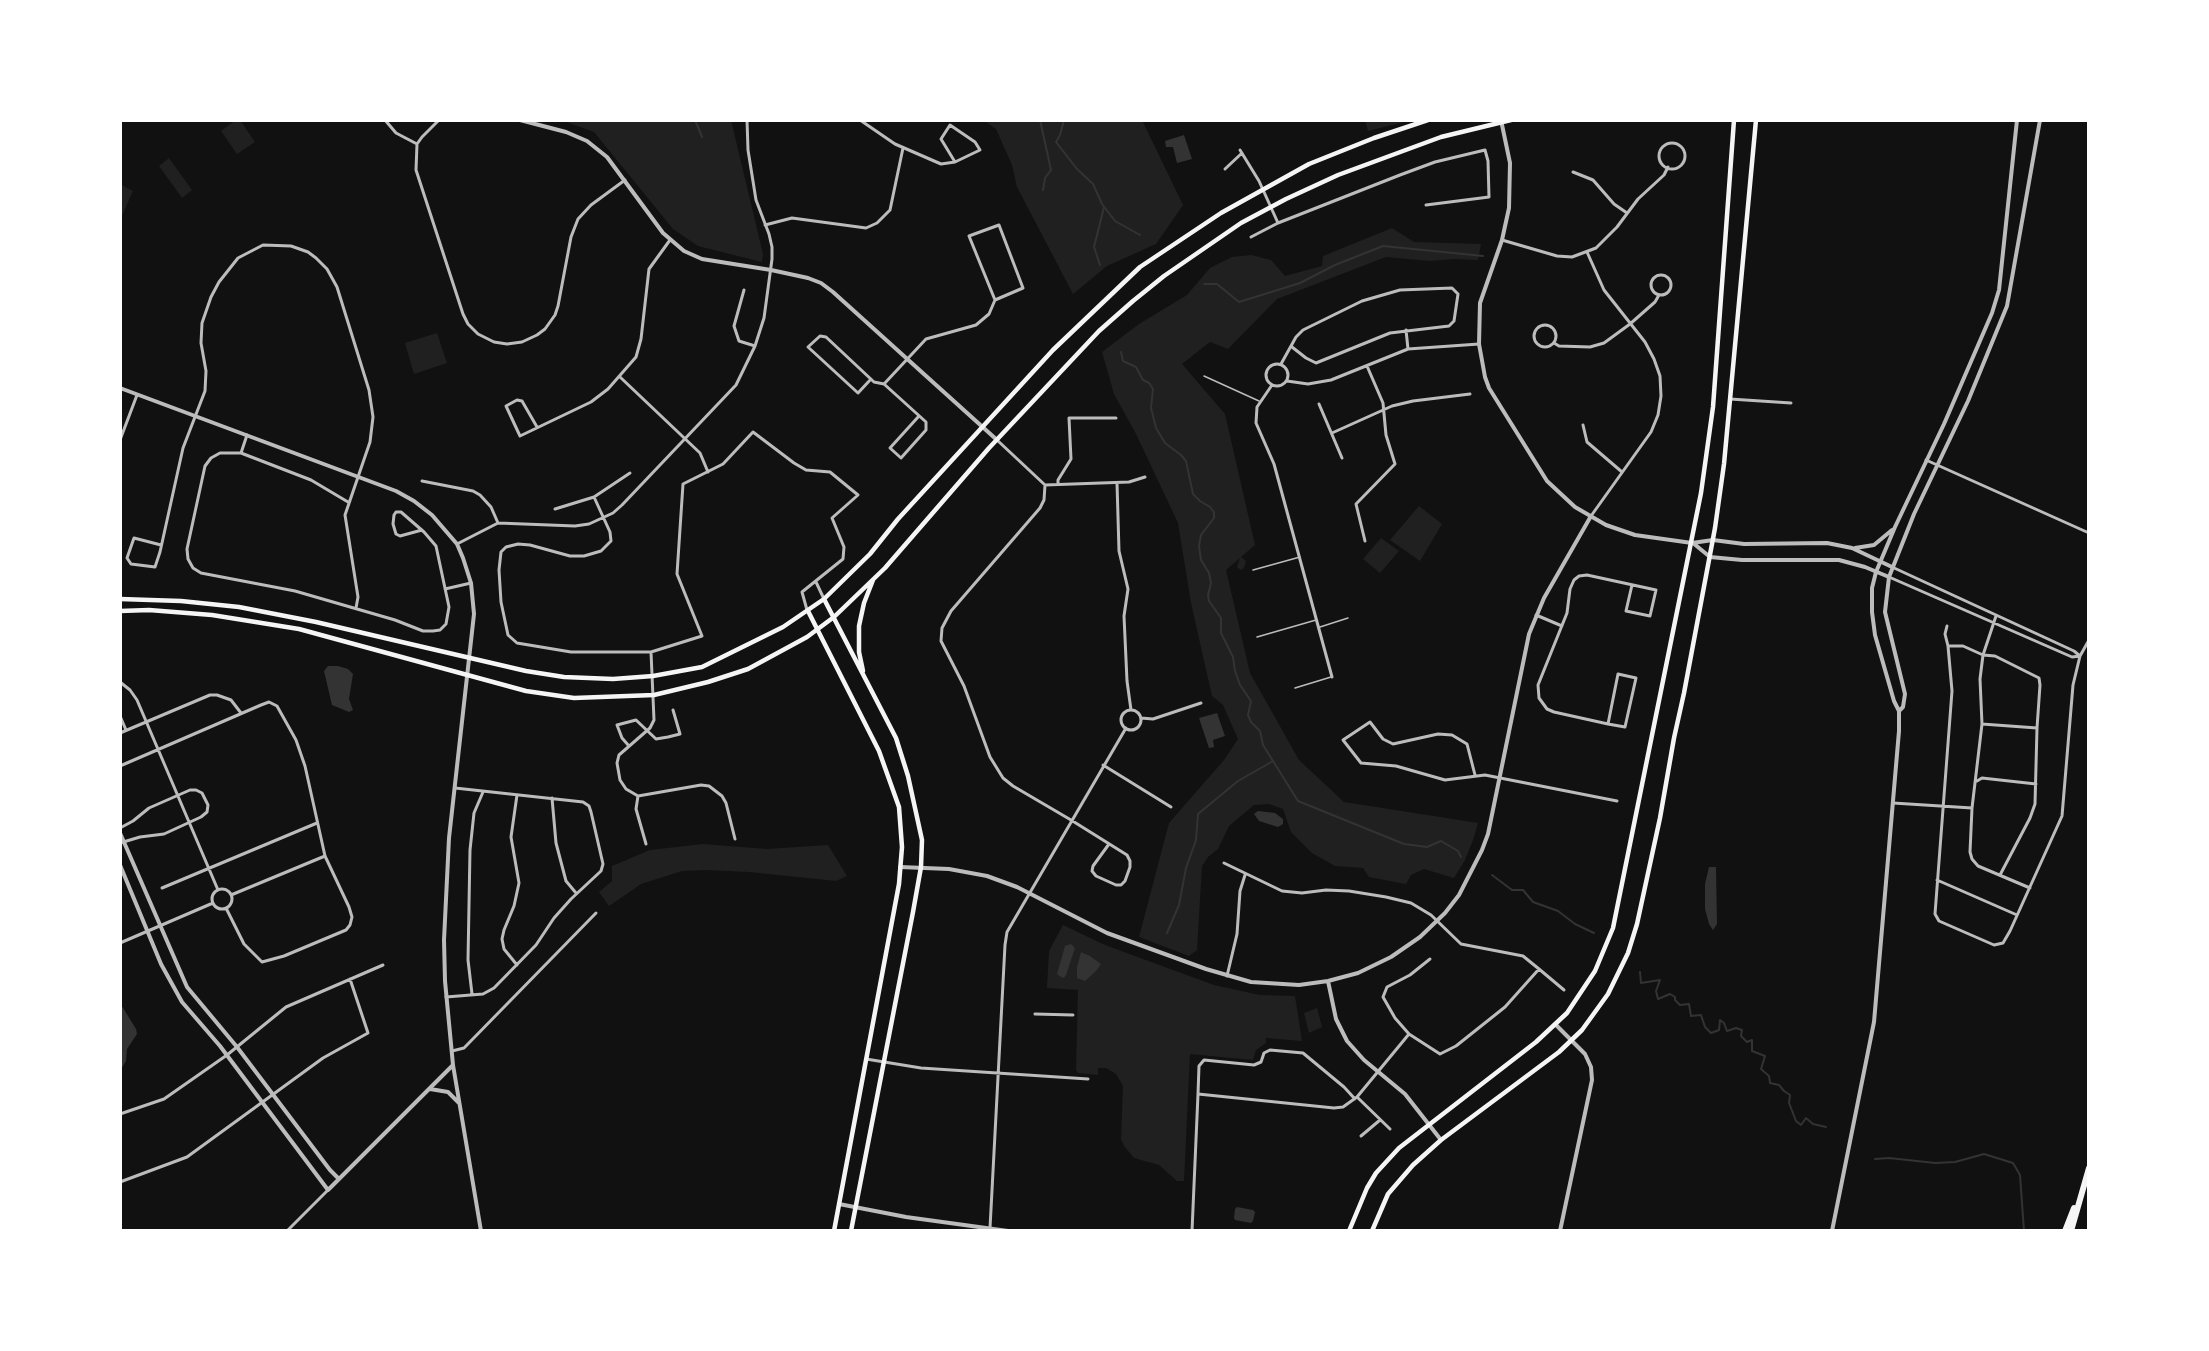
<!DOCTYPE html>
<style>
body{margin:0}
#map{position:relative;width:2209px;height:1351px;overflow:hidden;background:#111;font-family:Spectral,serif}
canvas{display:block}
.frame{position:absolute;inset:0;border:122px solid #fff;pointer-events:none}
</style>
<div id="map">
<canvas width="2209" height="1351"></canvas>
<div class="frame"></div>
</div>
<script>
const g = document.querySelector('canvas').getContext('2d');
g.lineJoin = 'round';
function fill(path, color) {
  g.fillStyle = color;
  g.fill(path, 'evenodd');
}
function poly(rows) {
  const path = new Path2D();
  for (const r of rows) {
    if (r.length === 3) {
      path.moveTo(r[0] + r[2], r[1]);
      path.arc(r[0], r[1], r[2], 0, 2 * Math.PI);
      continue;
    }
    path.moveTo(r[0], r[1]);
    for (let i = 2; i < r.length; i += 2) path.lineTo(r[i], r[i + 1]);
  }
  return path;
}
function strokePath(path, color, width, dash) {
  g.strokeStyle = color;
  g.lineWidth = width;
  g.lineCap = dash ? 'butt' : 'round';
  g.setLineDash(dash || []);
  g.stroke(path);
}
const green = poly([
 [236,120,240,120,255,142,237,154,221,131],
 [561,120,731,120,763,254,762,262,698,246,673,229,594,132],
 [983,120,1142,120,1183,205,1156,244,1107,266,1073,294,1017,187,1012,165,996,129],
 [1365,120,1412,120,1368,131],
 [169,158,192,190,182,198,159,166],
 [120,184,133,191,120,220],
 [1392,228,1414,242,1481,244,1478,260,1454,259,1430,261,1386,257,1277,299,1228,349,1210,342,1182,364,1225,414,1255,545,1241,557,1246,561,1244,568,1241,570,1237,567,1240,558,1226,570,1250,673,1299,760,1344,802,1478,823,1473,840,1465,860,1454,878,1424,869,1411,875,1406,884,1369,877,1363,868,1335,866,1312,853,1291,832,1283,809,1269,804,1254,805,1229,826,1218,849,1208,857,1202,866,1197,950,1189,956,1139,937,1169,823,1224,760,1238,739,1223,705,1212,696,1191,603,1178,523,1136,434,1114,394,1102,352,1139,324,1187,295,1210,268,1232,257,1251,255,1271,260,1285,276,1322,266,1323,256],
 [437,333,447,363,414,374,405,343],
 [1419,506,1442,524,1420,561,1390,540],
 [1381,538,1399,551,1380,573,1363,559],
 [703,844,767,849,828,845,847,876,836,881,749,872,707,870,682,871,641,884,609,906,599,892,612,881,612,866,650,850],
 [1063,925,1105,945,1214,985,1260,995,1295,996,1302,1041,1266,1038,1266,1043,1256,1050,1253,1060,1190,1054,1184,1181,1177,1181,1159,1165,1134,1158,1124,1146,1121,1139,1123,1086,1116,1074,1106,1068,1098,1068,1098,1075,1078,1073,1076,1070,1078,990,1047,988,1049,951],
 [1317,1008,1322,1027,1309,1033,1304,1013]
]);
const water = poly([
 [1184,135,1192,159,1177,163,1173,147,1166,147,1165,141],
 [328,666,338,666,348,669,353,674,349,699,353,710,349,712,332,705,324,671],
 [1217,713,1225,736,1213,740,1214,747,1209,748,1199,718],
 [1258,811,1275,813,1283,819,1283,824,1278,827,1259,821,1254,814],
 [1709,867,1716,867,1717,924,1713,930,1709,924,1705,909,1705,884],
 [1071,944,1075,948,1066,975,1064,978,1061,977,1057,974,1065,946],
 [1081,952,1090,956,1101,964,1096,971,1085,981,1077,978,1077,967],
 [120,1003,136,1029,137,1034,127,1049,126,1061,120,1071],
 [1237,1207,1253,1210,1255,1212,1253,1221,1251,1223,1235,1220,1234,1218,1235,1209]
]);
const stream = poly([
 [695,120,702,137],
 [1040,120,1051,170,1045,178,1043,190],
 [1064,120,1060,135,1056,142,1077,169,1093,184,1102,204,1115,221,1140,235],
 [1100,265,1094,247,1104,207],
 [1204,284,1217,284,1239,302,1300,283,1335,265,1383,246,1483,256],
 [1121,352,1123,361,1136,367,1143,380,1149,383,1153,389,1151,408,1156,428,1165,443,1181,455,1186,461,1193,494,1200,501,1210,507,1214,512,1214,518,1201,535,1199,546,1201,560,1209,573,1211,583,1208,595,1209,601,1221,618,1221,633,1233,657,1235,671,1240,685,1251,701,1248,715,1251,722,1260,731,1263,745,1298,801,1404,844,1427,847,1441,841,1458,851,1461,857],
 [1492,875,1512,890,1523,890,1533,902,1558,911,1575,924,1594,933],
 [1167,933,1179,905,1186,868,1196,840,1198,814,1238,781,1273,761],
 [1640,972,1641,983,1660,980,1656,991,1658,999,1670,994,1675,997,1675,1000,1680,1005,1689,1004,1691,1016,1701,1015,1705,1027,1711,1033,1719,1030,1720,1020,1724,1023,1727,1031,1736,1028,1742,1030,1741,1036,1747,1042,1752,1040,1752,1051,1765,1056,1761,1069,1769,1076,1770,1083,1779,1085,1784,1091,1790,1095,1789,1103,1796,1121,1801,1125,1806,1118,1813,1124,1826,1127],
 [1875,1159,1889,1158,1935,1163,1955,1162,1984,1154,2013,1163,2020,1175,2024,1231]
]);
const service = poly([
 [1204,376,1259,401],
 [1253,570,1300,557],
 [1320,627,1348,618],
 [1257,637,1316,620],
 [1295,688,1331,677]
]);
const minor = poly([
 [385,120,396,133,417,144],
 [439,120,422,137,417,144,416,170,463,314,468,324,478,334,494,342,507,344,522,342,537,335,545,329,555,315,558,306,571,237,578,219,591,205,625,180],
 [860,120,895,144,941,164,955,162,980,150,975,142,950,125,941,139,955,162],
 [1672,156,13],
 [1240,150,1259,181,1278,223,1400,175,1435,162,1485,150,1488,161,1489,197,1426,205],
 [1225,169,1242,153],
 [1573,172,1593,180,1614,204,1627,213],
 [765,225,792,218,866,228,877,223,890,210,903,148],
 [1251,237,1278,223],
 [1502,240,1557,256,1572,257,1596,248,1617,227,1638,199,1664,175,1668,167],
 [1587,252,1604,290,1645,342,1654,359,1660,376,1661,396,1658,415,1651,432,1591,516],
 [1661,285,10],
 [744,290,734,326,739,341,755,346],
 [1545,336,11],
 [1406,330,1408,349],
 [1554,343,1559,346,1590,347,1604,343,1630,324,1655,302,1659,295],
 [1277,375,11],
 [1281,364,1296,337,1303,330,1362,301,1400,290,1452,288,1458,294,1454,321,1449,326,1390,333,1316,363,1306,358,1292,347],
 [620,377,700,453,708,472],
 [871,379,858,393,808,347,820,336,826,337,874,382,884,384,926,422,926,430,901,458,890,448,919,416],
 [1287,381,1308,384,1331,380,1408,349,1479,344],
 [884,384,926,339,976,325,989,314,995,300,1023,288,999,225,969,236,995,300],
 [1272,385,1257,407,1256,423,1274,464,1332,677],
 [1730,399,1791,403],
 [1319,404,1342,458],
 [1583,425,1587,442,1622,472],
 [537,427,522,401,517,400,506,406,520,436,591,402,608,389,636,357,641,339,649,269,670,240],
 [1332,433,1392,406,1413,401,1470,394],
 [247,435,241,453,220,453,211,458,205,466,187,549,188,559,193,568,201,573,295,591,395,620,423,631,433,631,440,630,446,624,449,607,436,546,424,532,401,512,396,512,394,515,393,524,396,534,400,536,422,530],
 [120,440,137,395],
 [997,440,1045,485,1129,482,1145,477],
 [241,453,311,480,348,502],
 [1926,460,2089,533],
 [422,481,473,491,480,495,491,507,498,523],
 [1117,483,1119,551,1128,589,1124,616,1127,681,1131,710],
 [1058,484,1058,480,1071,459,1069,418,1116,418],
 [1045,485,1044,500,1040,508,951,611,942,628,941,641,964,686,990,757,1003,778,1013,786,1071,820,1127,855,1130,861,1130,867,1125,881,1121,885,1116,885,1096,876,1092,871,1093,866,1109,844],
 [594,497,610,532,611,541,601,551,584,556,570,556,530,545,518,544,506,547,501,552,499,570,501,602,508,635,517,643,571,652,651,652,702,636,677,574,683,484,723,464,753,432,794,463,806,470,830,472,858,495,832,518,844,547,843,559,802,592,807,610],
 [555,509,594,497,630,473],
 [1365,541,1356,504,1395,464,1386,435,1383,403,1367,366],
 [457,544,498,523,575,526,589,524,613,513,622,505,736,385,755,346,764,318,772,259,772,247,769,234,756,200,748,150,747,120],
 [161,545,134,538,127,558,131,564,155,567,160,552,183,448,205,391,206,371,201,343,202,323,211,297,219,282,238,258,263,245,291,246,308,252,316,258,327,269,337,287,369,390,373,417,370,442,345,515,358,597,356,608],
 [1889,577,2072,657,2080,656,2074,651,1892,567],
 [816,582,824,599],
 [445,589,471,583],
 [1536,615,1562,626],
 [1996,616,1983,655,1980,679,1982,724,1972,808,1970,852,1972,859,1978,866,2030,888],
 [1947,626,1945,634,1948,646,1952,691,1935,914,1939,921,1994,945,2003,943,2010,931,2062,816,2073,685,2080,656,2089,640],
 [1948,646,1963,646,1983,655,1995,656,2039,678,2040,685,2037,728,2035,804,2030,818,2000,875],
 [651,652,654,720,650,728,619,755,617,763,620,780,626,789,638,796,701,785,709,786,722,796,726,803,735,839],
 [120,682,130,690,137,700,218,890],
 [1131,720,10],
 [120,716,126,730],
 [1141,718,1153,719,1201,703],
 [1608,724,1618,674,1636,678,1625,727,1608,724,1554,712,1547,709,1539,698,1538,685,1567,613,1570,589,1574,580,1579,576,1587,575,1656,590,1650,616,1626,611,1632,585],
 [1982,724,2037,728],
 [120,733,210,695,217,695,231,700,241,713],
 [629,746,622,738,617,725,636,720,656,739,668,737,680,734,673,710],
 [1103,765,1171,807],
 [120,766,261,705,269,702,277,706,296,740,305,766,325,856,349,907,352,917,350,925,346,930,284,956,262,962,244,944,226,908],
 [1475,775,1467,744,1452,735,1438,734,1393,744,1383,739,1370,722,1343,740,1361,763,1396,766,1445,780,1485,775,1617,801],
 [1977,781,1982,778,2036,784],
 [638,796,636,809,646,844],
 [552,798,556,843,566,881,576,893],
 [1893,803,1972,808],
 [120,828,133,821,149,808,190,790,196,790,202,793,208,805,207,812,201,817,164,834,140,837,120,843],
 [1224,863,1282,891,1302,893,1326,890,1349,891,1386,897,1411,903,1431,915,1461,944,1523,956,1539,969,1505,1007,1456,1046,1440,1054,1409,1034,1395,1018,1383,997,1387,987,1410,975,1430,959],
 [1937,880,2017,915],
 [162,888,317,823],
 [222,899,10],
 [231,895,325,856],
 [120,943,213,903],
 [517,965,504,949,502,939,504,930,514,906,519,883,511,837,517,795],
 [1539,969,1564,990],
 [1227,976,1237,934,1240,891,1245,875],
 [472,994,468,960,470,850,474,813,483,792],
 [446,997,483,994,494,988,536,945,554,918,571,899,601,871,603,864,591,812,589,806,583,802,455,788],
 [1035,1014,1073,1015],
 [452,1051,464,1048,596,913],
 [866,1059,921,1068,1088,1079],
 [1198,1094,1199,1066,1204,1060,1254,1065,1261,1062,1264,1053,1270,1050,1303,1053,1344,1087,1355,1099],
 [1357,1097,1390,1129],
 [120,1114,164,1099,227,1055,286,1007,383,965],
 [1361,1136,1380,1120],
 [120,1182,187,1157,323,1058,368,1033,350,979],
 [990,1228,1005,945,1007,932,1126,728],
 [287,1231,328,1190],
 [1192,1231,1198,1094,1334,1108,1343,1107,1357,1097,1409,1034]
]);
const tertiary = poly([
 [520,120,566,132,587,141,607,157,663,233,684,251,702,259,771,270,808,278,821,283,833,292,997,440],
 [1501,120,1510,163,1509,208,1502,240,1480,303,1479,344,1485,377,1489,388,1547,481,1575,507,1606,525,1635,535,1692,543,1713,540,1744,544,1827,543,1852,548,1892,567],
 [120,388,396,491,414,501,432,515,457,544,463,558,471,583,474,614,449,838,444,940,445,981,453,1065,481,1231],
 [1693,543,1710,557,1742,560,1839,560,1865,567,1889,577],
 [1855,548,1874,545,1892,530],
 [1899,711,1903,707,1905,694,1885,612,1889,577,1914,514,1968,401,2007,306,2040,120],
 [120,833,187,987,237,1047,330,1170,339,1179],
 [120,865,161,964,182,1002,220,1046,328,1190,453,1065],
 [900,867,949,869,987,876,1017,887,1107,933,1206,969,1251,982,1299,985,1328,981,1358,973,1391,957,1420,937,1445,913,1459,895,1482,850,1488,834,1529,634,1544,598,1591,516],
 [1328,981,1336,1019,1347,1041,1364,1060,1405,1094,1441,1140],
 [1556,1025,1585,1054,1591,1067,1592,1080,1560,1231],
 [430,1089,448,1092,459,1103],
 [839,1204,906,1217,1008,1231],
 [1832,1231,1874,1022,1899,731,1899,711,1894,701,1875,635,1872,612,1872,588,1876,572,1895,527,1944,424,1992,313,1999,290,2017,120]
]);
const secondary = poly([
 [120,599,181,601,239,607,316,622,526,671,564,677,613,679,653,676,702,667,783,627,824,599,870,554,898,519,1053,350,1140,267,1221,213,1309,164,1374,138,1428,120],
 [824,599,896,738,908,776,922,840,921,867,913,912,851,1231],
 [120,611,149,610,212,615,299,629,526,691,574,698,654,695,708,682,748,669,807,637,834,617,885,568,989,448,1099,331,1133,301,1164,276,1241,223,1286,199,1338,175,1441,137,1511,120],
 [808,611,879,751,899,807,902,847,899,884,834,1231],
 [863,671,859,652,859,626,864,603,873,580],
 [1349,1231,1367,1188,1376,1173,1399,1148,1536,1042,1567,1013,1595,971,1613,928,1701,493,1713,407,1734,120],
 [1372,1231,1388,1194,1413,1165,1441,1140,1559,1052,1582,1030,1608,994,1628,953,1637,924,1660,818,1674,738,1684,693,1715,528,1724,464,1756,120]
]);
const motorway = poly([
 [2065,1231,2074,1208],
 [2071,1231,2089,1168]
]);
fill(green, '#202020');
fill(water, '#333');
strokePath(stream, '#333', 2);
strokePath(service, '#bcbcbc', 1.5);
strokePath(minor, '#bcbcbc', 3);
strokePath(tertiary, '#bcbcbc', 4);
strokePath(secondary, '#f5f5f5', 4.5);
strokePath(motorway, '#f5f5f5', 6);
</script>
